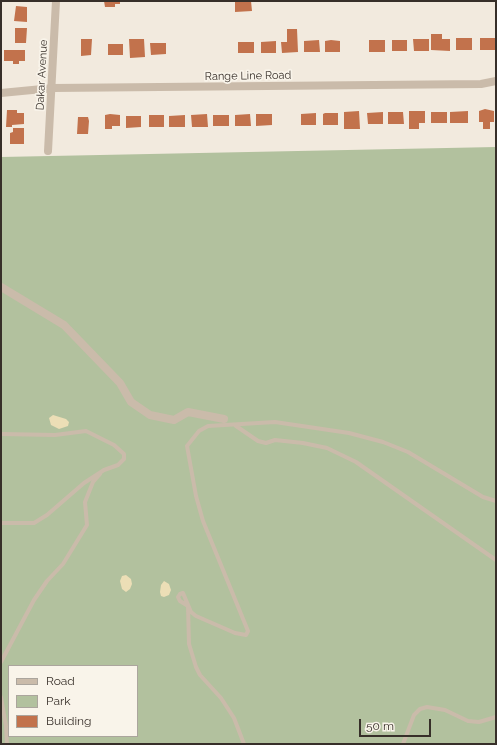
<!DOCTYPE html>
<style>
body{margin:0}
#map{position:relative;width:497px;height:745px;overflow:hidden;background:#f2eade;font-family:Raleway,sans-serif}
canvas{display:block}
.frame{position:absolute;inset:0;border:2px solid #372f29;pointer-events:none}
.legend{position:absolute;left:8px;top:665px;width:130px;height:72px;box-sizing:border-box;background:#f9f4ea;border:1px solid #aba59d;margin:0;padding:5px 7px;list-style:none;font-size:12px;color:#372f29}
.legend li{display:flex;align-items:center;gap:8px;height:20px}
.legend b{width:20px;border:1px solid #aba59d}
.scale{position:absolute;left:359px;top:719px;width:72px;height:18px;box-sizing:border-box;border:2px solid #372f29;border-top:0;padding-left:5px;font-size:12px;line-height:14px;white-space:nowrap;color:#372f29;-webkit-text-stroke:3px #f9f4ea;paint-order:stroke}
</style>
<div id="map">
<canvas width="497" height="745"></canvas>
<div class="frame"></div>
<ul class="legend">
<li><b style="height:5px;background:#cabbaa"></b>Road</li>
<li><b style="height:11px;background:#b2c19e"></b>Park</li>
<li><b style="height:11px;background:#c2724c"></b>Building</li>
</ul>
<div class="scale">50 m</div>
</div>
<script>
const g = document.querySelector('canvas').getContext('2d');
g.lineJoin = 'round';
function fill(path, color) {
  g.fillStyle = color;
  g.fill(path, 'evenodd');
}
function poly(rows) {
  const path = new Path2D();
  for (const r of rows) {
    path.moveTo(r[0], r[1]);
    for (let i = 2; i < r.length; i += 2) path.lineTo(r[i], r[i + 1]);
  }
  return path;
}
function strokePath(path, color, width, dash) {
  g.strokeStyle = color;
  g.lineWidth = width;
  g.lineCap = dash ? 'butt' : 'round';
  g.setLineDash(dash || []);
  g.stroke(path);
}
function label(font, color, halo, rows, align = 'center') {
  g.font = font + ' Raleway,sans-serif';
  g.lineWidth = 3.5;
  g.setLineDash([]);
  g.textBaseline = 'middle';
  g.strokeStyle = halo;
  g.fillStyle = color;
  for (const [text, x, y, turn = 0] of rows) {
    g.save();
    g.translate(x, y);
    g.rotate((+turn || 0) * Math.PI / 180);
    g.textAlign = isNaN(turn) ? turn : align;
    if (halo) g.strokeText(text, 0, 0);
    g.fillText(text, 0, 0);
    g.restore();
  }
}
const green = poly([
 [496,147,496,744,1,744,1,157],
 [9,666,137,666,137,736,9,736]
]);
const sand = poly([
 [53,415,66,419,69,422,68,426,59,429,51,425,49,418],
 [126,575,131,579,132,584,130,589,126,592,122,589,120,581,122,576],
 [164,581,169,584,171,590,169,595,164,597,161,596,160,592,161,585]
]);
const building = poly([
 [104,1,120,1,120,4,115,4,115,7,105,7],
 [235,1,251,1,252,11,235,12],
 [16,6,27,7,27,22,14,21],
 [15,28,27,28,26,43,15,43],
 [287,29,297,29,298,52,282,53,281,42,287,42],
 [431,34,442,34,442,39,450,39,450,51,431,50],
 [456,38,472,38,472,50,456,50],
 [480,38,495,38,495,50,480,50],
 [81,39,92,39,91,55,81,56],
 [129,39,144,39,145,57,130,58],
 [413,39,429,39,429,51,414,51],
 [319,40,320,52,304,52,304,41],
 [331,40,340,41,340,52,325,52,325,41],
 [369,40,385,40,385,52,369,52],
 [392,40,407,40,407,51,392,51],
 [276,41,276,53,261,53,261,42],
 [238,42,254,42,254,53,238,53],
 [150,43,166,43,166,54,151,55],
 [108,44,123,44,123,55,108,55],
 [4,50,25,50,25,61,19,61,19,64,13,64,13,61,4,61],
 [485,109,494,111,494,122,490,122,490,129,483,129,483,122,479,122,479,111],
 [7,110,17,110,17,113,24,113,24,124,12,125,12,127,6,127],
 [359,111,360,129,344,129,344,112],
 [409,111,425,111,425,123,419,123,419,129,409,129],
 [468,111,468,123,450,123,450,112],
 [383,112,383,124,368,124,367,113],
 [388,112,403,112,404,124,388,124],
 [431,112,447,112,447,123,431,123],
 [316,113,316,125,301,125,301,114],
 [325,113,338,113,338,125,323,125,323,114],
 [110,114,120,115,120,126,112,126,112,129,105,129,105,115],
 [207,114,208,127,192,127,191,115],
 [250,114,251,126,235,126,235,115],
 [256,114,272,114,272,125,256,126],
 [149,115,164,115,164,127,149,127],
 [185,115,185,127,169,127,169,116],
 [213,115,229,115,229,126,213,126],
 [126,116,141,116,141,127,126,128],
 [78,117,88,117,89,121,88,134,77,134],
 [13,128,24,128,24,144,10,144,10,133,13,132]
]);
const lane = poly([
 [236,426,258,441,266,443,275,440,303,443,327,448,356,462,496,560],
 [1,434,55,435,86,431,114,445,124,454,124,459,118,465,104,470,84,483,47,515,34,523,1,523],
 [1,662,34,600,47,581,63,564,87,525,85,502,93,482,100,474],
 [1,697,6,726,7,744],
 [244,744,234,718,221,698,200,675,196,667,189,644,188,606,180,601,178,597,180,594,183,593,191,612,196,616,235,633,246,635,248,631,203,521,196,496,187,446,199,431,208,426,275,422,349,433,383,442,408,452,483,497,496,501],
 [403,744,414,715,420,709,427,707,445,710,468,721,479,722,496,717]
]);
const street = poly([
 [1,93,53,88,481,84,496,81],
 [48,151,56,1],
 [1,287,64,325,120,383,131,402,150,415,174,420,188,412,224,419]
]);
const streetNames = [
 ["Dakar Avenue",42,75,-87],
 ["Range Line Road",248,76,-1]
];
fill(green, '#b2c19e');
fill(sand, '#ecdeb6');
fill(building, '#c2724c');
strokePath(lane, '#cabbaa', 4);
strokePath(street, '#cabbaa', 8);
label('11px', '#372f29', '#f9f4ea', streetNames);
</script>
